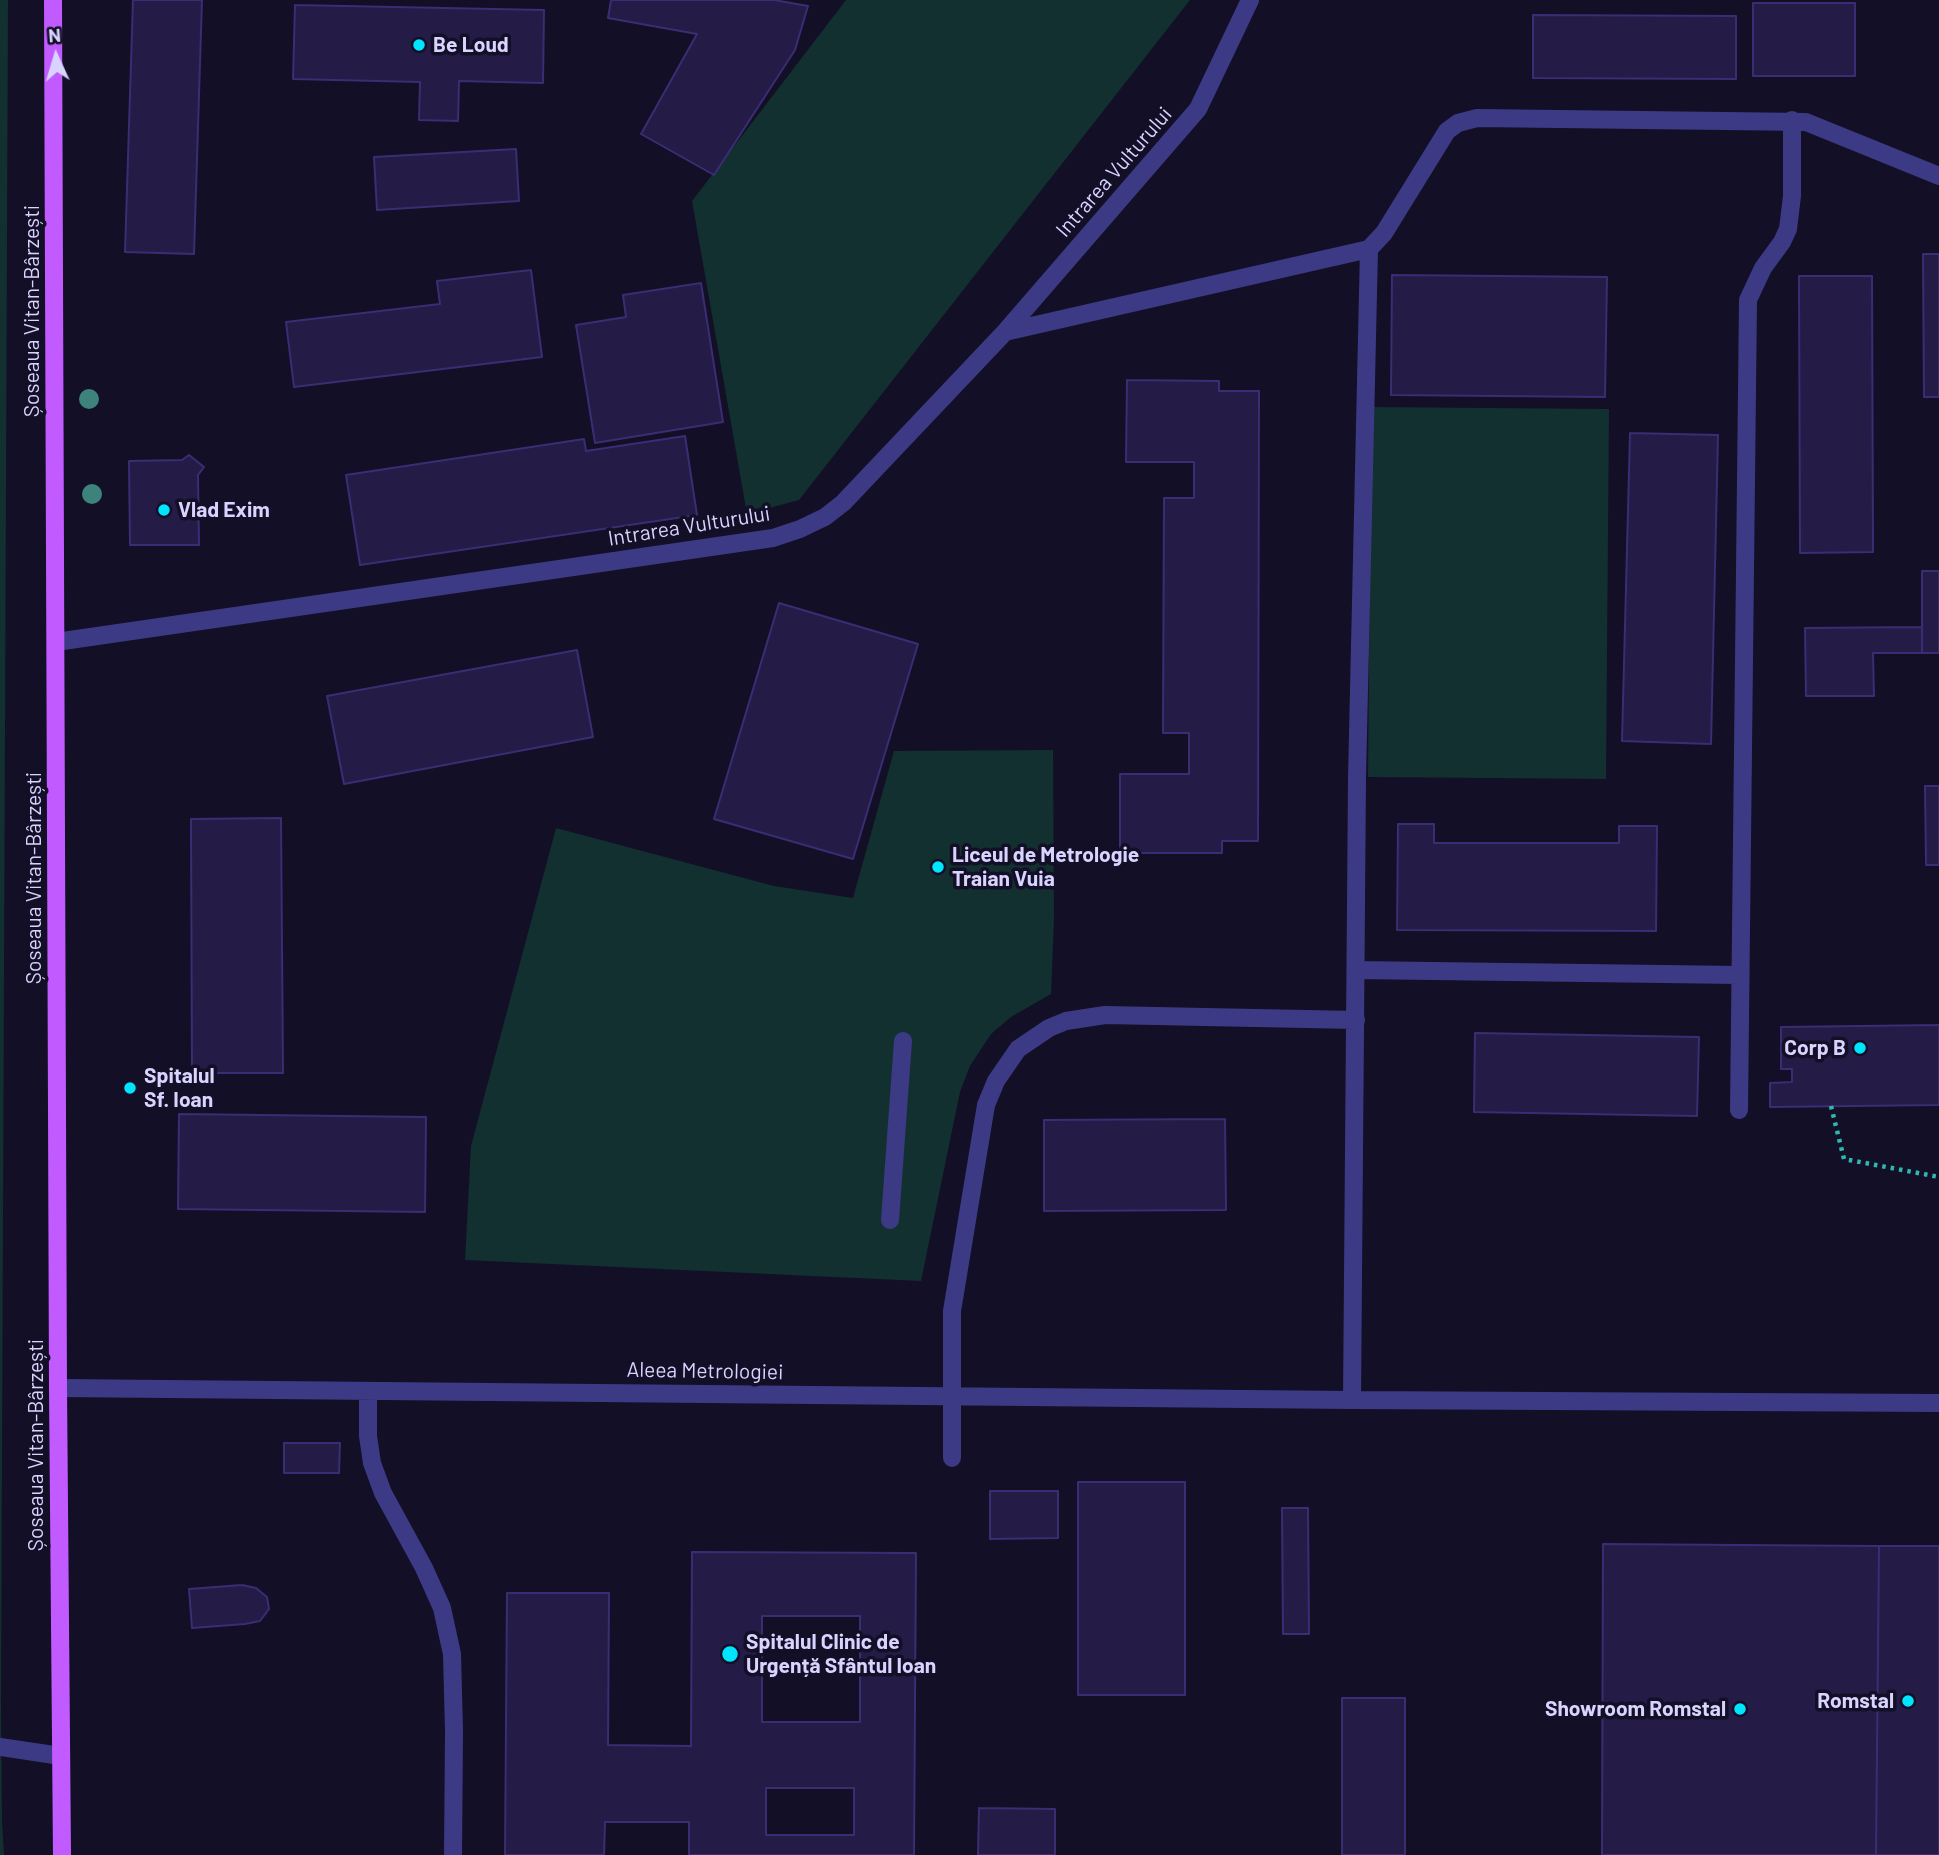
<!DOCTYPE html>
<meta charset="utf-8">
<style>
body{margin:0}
#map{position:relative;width:1939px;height:1855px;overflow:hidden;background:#130f26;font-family:Barlow,sans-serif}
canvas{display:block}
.north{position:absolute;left:21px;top:21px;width:70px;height:70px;-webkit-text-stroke:5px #130f26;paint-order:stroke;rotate:356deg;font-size:19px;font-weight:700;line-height:28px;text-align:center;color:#d9d4ff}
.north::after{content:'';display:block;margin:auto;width:24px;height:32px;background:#d9d4ff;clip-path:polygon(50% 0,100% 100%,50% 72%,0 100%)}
</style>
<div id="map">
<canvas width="1939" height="1855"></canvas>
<div class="north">N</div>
</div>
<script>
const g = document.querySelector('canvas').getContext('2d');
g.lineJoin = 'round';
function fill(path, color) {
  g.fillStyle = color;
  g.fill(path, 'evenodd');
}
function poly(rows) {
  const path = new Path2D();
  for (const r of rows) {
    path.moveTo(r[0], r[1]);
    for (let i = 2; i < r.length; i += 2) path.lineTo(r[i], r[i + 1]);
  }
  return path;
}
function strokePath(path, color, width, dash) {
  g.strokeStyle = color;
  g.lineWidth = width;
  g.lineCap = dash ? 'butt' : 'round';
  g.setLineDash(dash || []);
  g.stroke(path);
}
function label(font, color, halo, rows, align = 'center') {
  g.font = font + ' Barlow,sans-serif';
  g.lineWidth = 7;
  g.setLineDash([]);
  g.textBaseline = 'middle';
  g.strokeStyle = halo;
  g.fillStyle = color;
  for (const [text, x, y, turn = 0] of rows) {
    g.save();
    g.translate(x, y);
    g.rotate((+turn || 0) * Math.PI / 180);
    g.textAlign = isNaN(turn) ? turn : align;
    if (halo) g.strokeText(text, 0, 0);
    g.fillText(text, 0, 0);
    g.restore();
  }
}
const green = poly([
 [0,0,8,0,1,1702,2,1822,4,1855,0,1855],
 [846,0,1190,0,799,500,747,514,692,201],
 [1371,407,1609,409,1606,779,1368,777],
 [1053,750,1054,919,1051,994,1011,1017,991,1034,970,1066,960,1092,921,1281,465,1260,471,1146,556,828,774,886,853,898,894,751]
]);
const building = poly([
 [133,0,202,0,194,254,125,252,133,0],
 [611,0,774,0,808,6,795,50,714,175,641,134,697,34,608,18,611,0],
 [1753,3,1855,3,1855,76,1753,76,1753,3],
 [295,5,544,10,543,83,459,81,458,121,419,120,420,82,293,79,295,5],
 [1533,15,1736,16,1736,79,1533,78,1533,15],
 [516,149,519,201,377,210,374,157,516,149],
 [1923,254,1939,254,1939,397,1924,397,1923,254],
 [531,270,542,357,294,387,286,322,440,304,437,281,531,270],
 [1392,275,1607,277,1605,397,1391,395,1392,275],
 [1799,276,1872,276,1873,552,1800,553,1799,276],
 [701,283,723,422,595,443,576,325,626,317,623,295,701,283],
 [1127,380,1219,381,1219,391,1259,391,1258,841,1222,841,1222,853,1120,853,1120,774,1189,774,1189,733,1163,733,1164,498,1194,498,1194,462,1126,462,1127,380],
 [1630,433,1718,435,1711,744,1622,741,1630,433],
 [685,436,697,515,360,565,346,475,584,439,586,451,685,436],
 [189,455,204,467,198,475,199,545,130,545,129,461,182,460,189,455],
 [1922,571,1939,571,1939,653,1922,653,1922,571],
 [779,603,918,644,853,859,714,819,779,603],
 [1922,627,1922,653,1873,653,1874,696,1806,696,1805,628,1922,627],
 [577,650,593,737,344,784,327,696,577,650],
 [1925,786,1939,786,1939,865,1926,865,1925,786],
 [281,818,283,1073,192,1073,191,819,281,818],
 [1398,824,1434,824,1434,843,1619,843,1619,826,1657,826,1656,931,1397,930,1398,824],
 [1939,1025,1939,1105,1770,1107,1770,1083,1792,1082,1792,1069,1781,1069,1781,1027,1939,1025],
 [1475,1033,1699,1037,1697,1116,1474,1112,1475,1033],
 [179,1114,426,1117,425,1212,178,1209,179,1114],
 [1225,1119,1226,1210,1044,1211,1044,1120,1225,1119],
 [284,1443,340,1443,339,1473,284,1473,284,1443],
 [1078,1482,1185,1482,1185,1695,1078,1695,1078,1482],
 [990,1491,1058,1491,1058,1538,990,1539,990,1491],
 [1282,1508,1308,1508,1309,1634,1283,1634,1282,1508],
 [1603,1544,1879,1546,1876,1855,1602,1855,1603,1544],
 [1879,1546,1939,1546,1939,1855,1876,1855,1879,1546],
 [692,1552,916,1553,914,1855,689,1855,689,1822,605,1822,604,1855,505,1855,507,1593,609,1593,608,1745,691,1746,692,1552],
 [762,1616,860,1616,860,1722,762,1722,762,1616],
 [766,1788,854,1788,854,1835,766,1835,766,1788],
 [242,1585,256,1588,267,1597,269,1609,260,1621,245,1624,192,1628,189,1589,242,1585],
 [1342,1698,1405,1698,1405,1855,1342,1855,1342,1698],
 [979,1808,1055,1809,1055,1855,978,1855,979,1808]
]);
const path = poly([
 [1831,1106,1844,1159,1939,1177]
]);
const minor = poly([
 [1005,332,1369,249,1384,233,1447,131,1458,123,1477,118,1806,122,1939,176],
 [56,642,773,538,800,529,825,517,843,503,1005,332,1198,109,1250,0],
 [1356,970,1739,975],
 [1739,1110,1748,300,1763,268,1782,242,1788,229,1792,196,1792,120],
 [890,1220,903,1041],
 [58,1388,1352,1400,1939,1403],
 [368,1391,368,1436,372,1463,383,1493,424,1568,442,1608,452,1654,454,1731,453,1855],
 [1352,1400,1357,778,1369,249],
 [952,1458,952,1311,986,1105,996,1081,1018,1049,1049,1028,1066,1021,1105,1015,1356,1020],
 [0,1747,61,1756]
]);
const major = poly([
 [53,0,58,1388,62,1855]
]);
const trees = [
 [89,399],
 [92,494]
];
const markers = [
 [419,45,7,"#00e5ff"],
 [164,510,7,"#00e5ff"],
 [938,867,7,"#00e5ff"],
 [1860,1048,7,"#00e5ff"],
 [130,1088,7,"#00e5ff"],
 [730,1654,9,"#00e5ff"],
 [1908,1701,7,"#00e5ff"],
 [1740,1709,7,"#00e5ff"]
];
const poiNames = [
 ["Be Loud",433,45],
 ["Vlad Exim",178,510],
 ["Liceul de Metrologie",952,855],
 ["Traian Vuia",952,879],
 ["Corp B",1846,1048,"right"],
 ["Spitalul",144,1076],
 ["Sf. Ioan",144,1100],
 ["Spitalul Clinic de",746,1642],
 ["Urgență Sfântul Ioan",746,1666],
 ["Romstal",1894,1701,"right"],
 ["Showroom Romstal",1726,1709,"right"]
];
const streetNames = [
 ["Intrarea Vulturului",1114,172,-49],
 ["Șoseaua Vitan-Bârzești",32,311,-90],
 ["Intrarea Vulturului",689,526,-9],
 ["Șoseaua Vitan-Bârzești",34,878,-90],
 ["Aleea Metrologiei",705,1371,1],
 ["Șoseaua Vitan-Bârzești",36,1445,-90]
];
fill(green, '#12302f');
fill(building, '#241b47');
strokePath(building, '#3b2d73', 2);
strokePath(path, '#2fb8b0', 4.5, [3.5, 5]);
strokePath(minor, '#3d3a85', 18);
strokePath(major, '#c25bff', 18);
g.fillStyle = '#3d827b';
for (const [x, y] of trees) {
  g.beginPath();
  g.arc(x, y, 10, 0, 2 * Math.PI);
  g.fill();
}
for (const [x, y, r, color] of markers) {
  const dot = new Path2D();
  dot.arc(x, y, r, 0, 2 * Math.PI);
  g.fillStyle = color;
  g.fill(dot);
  strokePath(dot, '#130f26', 2.5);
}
label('bold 21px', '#d9d4ff', '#130f26', poiNames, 'left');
label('21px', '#d9d4ff', '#130f26', streetNames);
</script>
